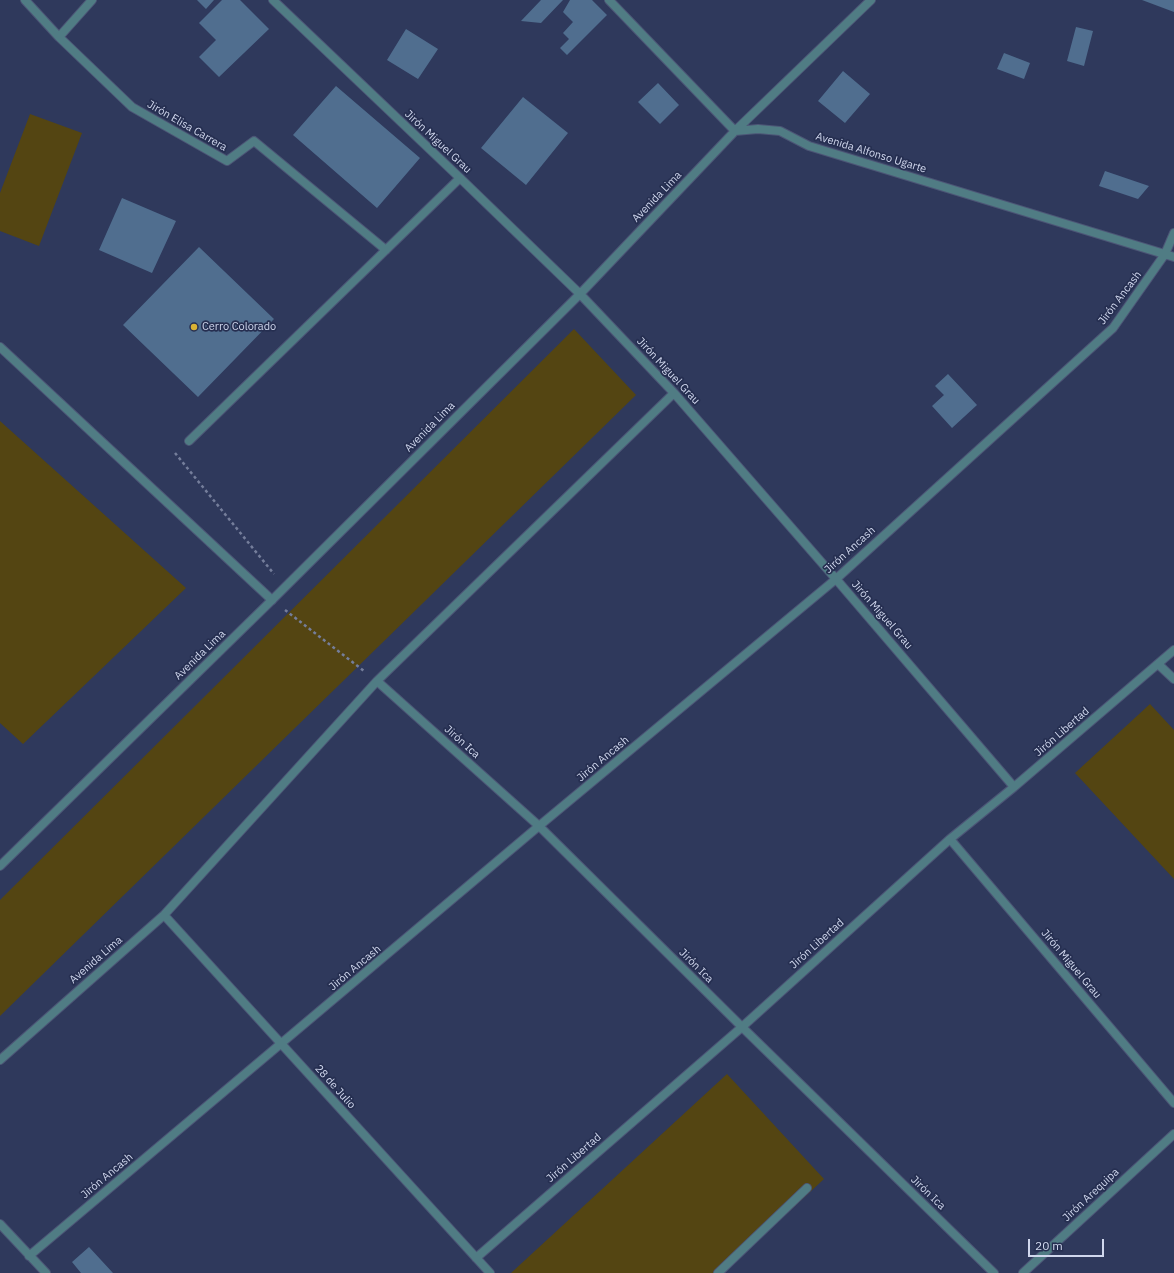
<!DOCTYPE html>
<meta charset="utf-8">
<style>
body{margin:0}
#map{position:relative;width:1174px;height:1273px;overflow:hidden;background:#2f395c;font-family:"IBM Plex Sans",sans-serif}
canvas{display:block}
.scale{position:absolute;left:1028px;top:1239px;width:76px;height:18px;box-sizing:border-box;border:2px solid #d0d7ed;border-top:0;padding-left:5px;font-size:12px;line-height:14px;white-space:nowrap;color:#d0d7ed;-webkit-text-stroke:3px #262f51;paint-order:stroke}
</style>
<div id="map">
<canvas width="1174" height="1273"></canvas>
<div class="scale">20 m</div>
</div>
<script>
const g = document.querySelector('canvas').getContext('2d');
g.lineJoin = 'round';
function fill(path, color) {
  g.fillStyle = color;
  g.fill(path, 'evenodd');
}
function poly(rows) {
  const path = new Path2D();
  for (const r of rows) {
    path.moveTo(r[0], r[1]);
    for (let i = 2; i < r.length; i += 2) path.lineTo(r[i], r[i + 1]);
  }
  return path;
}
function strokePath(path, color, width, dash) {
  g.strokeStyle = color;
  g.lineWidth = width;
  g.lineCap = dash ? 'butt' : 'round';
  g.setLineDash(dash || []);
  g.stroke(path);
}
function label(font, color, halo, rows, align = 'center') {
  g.font = font + ' "IBM Plex Sans",sans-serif';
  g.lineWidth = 3.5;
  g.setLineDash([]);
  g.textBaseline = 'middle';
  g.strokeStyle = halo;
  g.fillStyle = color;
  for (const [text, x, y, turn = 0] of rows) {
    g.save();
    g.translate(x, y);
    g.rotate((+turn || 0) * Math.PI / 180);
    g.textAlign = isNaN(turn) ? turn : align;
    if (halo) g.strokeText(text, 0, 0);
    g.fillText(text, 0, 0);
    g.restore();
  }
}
const green = poly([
 [30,114,82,133,39,246,0,231,0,193],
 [574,329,636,395,0,1016,0,900],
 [0,421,186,588,23,744,0,723],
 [1150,704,1174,730,1174,879,1075,773],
 [727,1074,824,1179,723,1273,511,1273]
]);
const building = poly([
 [197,0,214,0,206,9],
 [222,0,240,0,269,29,219,77,199,57,216,40,199,23],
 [541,0,563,0,541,23,521,21],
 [570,0,592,0,607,15,567,55,560,48,569,39,563,33,573,22,563,12],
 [1142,0,1174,0,1174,12],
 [1076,27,1093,31,1084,66,1067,61],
 [406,29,438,49,418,79,387,60],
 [1004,53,1030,63,1024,79,997,69],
 [843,71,870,94,845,123,818,101],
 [658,83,679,105,660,124,638,102],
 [336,86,420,158,377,208,293,135],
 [523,97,568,133,526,185,481,148],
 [1105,171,1149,186,1138,199,1099,186],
 [122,198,176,221,152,273,99,250],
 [199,247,274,319,198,397,123,325],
 [948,374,977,405,952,428,932,406,944,395,935,386],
 [89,1247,113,1273,81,1273,72,1262]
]);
const path = poly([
 [175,453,274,574],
 [285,610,364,671]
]);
const service = poly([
 [0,347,272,600]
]);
const minor = poly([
 [25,0,59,37,132,107,227,161,254,141,386,250],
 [273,0,460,178,580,294,674,393,836,579,1014,787],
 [609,0,735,131,758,129,780,131,809,146,1174,257],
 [59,37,92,0],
 [189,441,460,178],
 [1158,664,1174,679],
 [377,681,539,826,742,1027,994,1273],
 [950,839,1174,1103],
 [0,866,272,600,580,294,735,131,871,0],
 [164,915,490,1273],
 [0,1060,164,915,377,681,674,393],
 [0,1224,46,1273],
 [29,1256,539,826,836,579,1113,328,1165,254,1174,233],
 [476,1258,742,1027,950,839,1014,787,1174,650],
 [718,1273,807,1188],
 [1023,1273,1174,1134]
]);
const markers = [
 [194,327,4,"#dab334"]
];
const streetNames = [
 ["Jirón Elisa Carrera",187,126,30],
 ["Jirón Miguel Grau",438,142,43],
 ["Avenida Alfonso Ugarte",871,153,17],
 ["Avenida Lima",657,197,-46],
 ["Jirón Ancash",1120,298,-53],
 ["Jirón Miguel Grau",668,371,47],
 ["Avenida Lima",430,427,-45],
 ["Jirón Ancash",850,550,-42],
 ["Jirón Miguel Grau",882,615,49],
 ["Avenida Lima",200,655,-44],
 ["Jirón Libertad",1062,732,-41],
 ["Jirón Ica",462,742,42],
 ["Jirón Ancash",603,759,-40],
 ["Jirón Libertad",817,944,-42],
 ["Avenida Lima",96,960,-41],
 ["Jirón Miguel Grau",1071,964,50],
 ["Jirón Ica",696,966,45],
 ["Jirón Ancash",355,968,-40],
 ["28 de Julio",335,1087,48],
 ["Jirón Libertad",574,1158,-41],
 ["Jirón Ancash",107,1176,-40],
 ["Jirón Ica",928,1193,44],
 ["Jirón Arequipa",1091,1195,-43]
];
const poiNames = [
 ["Cerro Colorado",202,327]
];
fill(green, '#544512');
fill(building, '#506e8f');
strokePath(service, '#4c5576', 10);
strokePath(minor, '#4c5576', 10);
strokePath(path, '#757e9b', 2.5, [3, 3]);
strokePath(service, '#507c84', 8);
strokePath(minor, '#507c84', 8);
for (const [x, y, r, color] of markers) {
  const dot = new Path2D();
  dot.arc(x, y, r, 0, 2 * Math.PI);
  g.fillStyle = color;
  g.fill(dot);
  strokePath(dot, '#262f51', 1.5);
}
label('11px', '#d0d7ed', '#262f51', streetNames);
label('11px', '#d0d7ed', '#262f51', poiNames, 'left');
</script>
